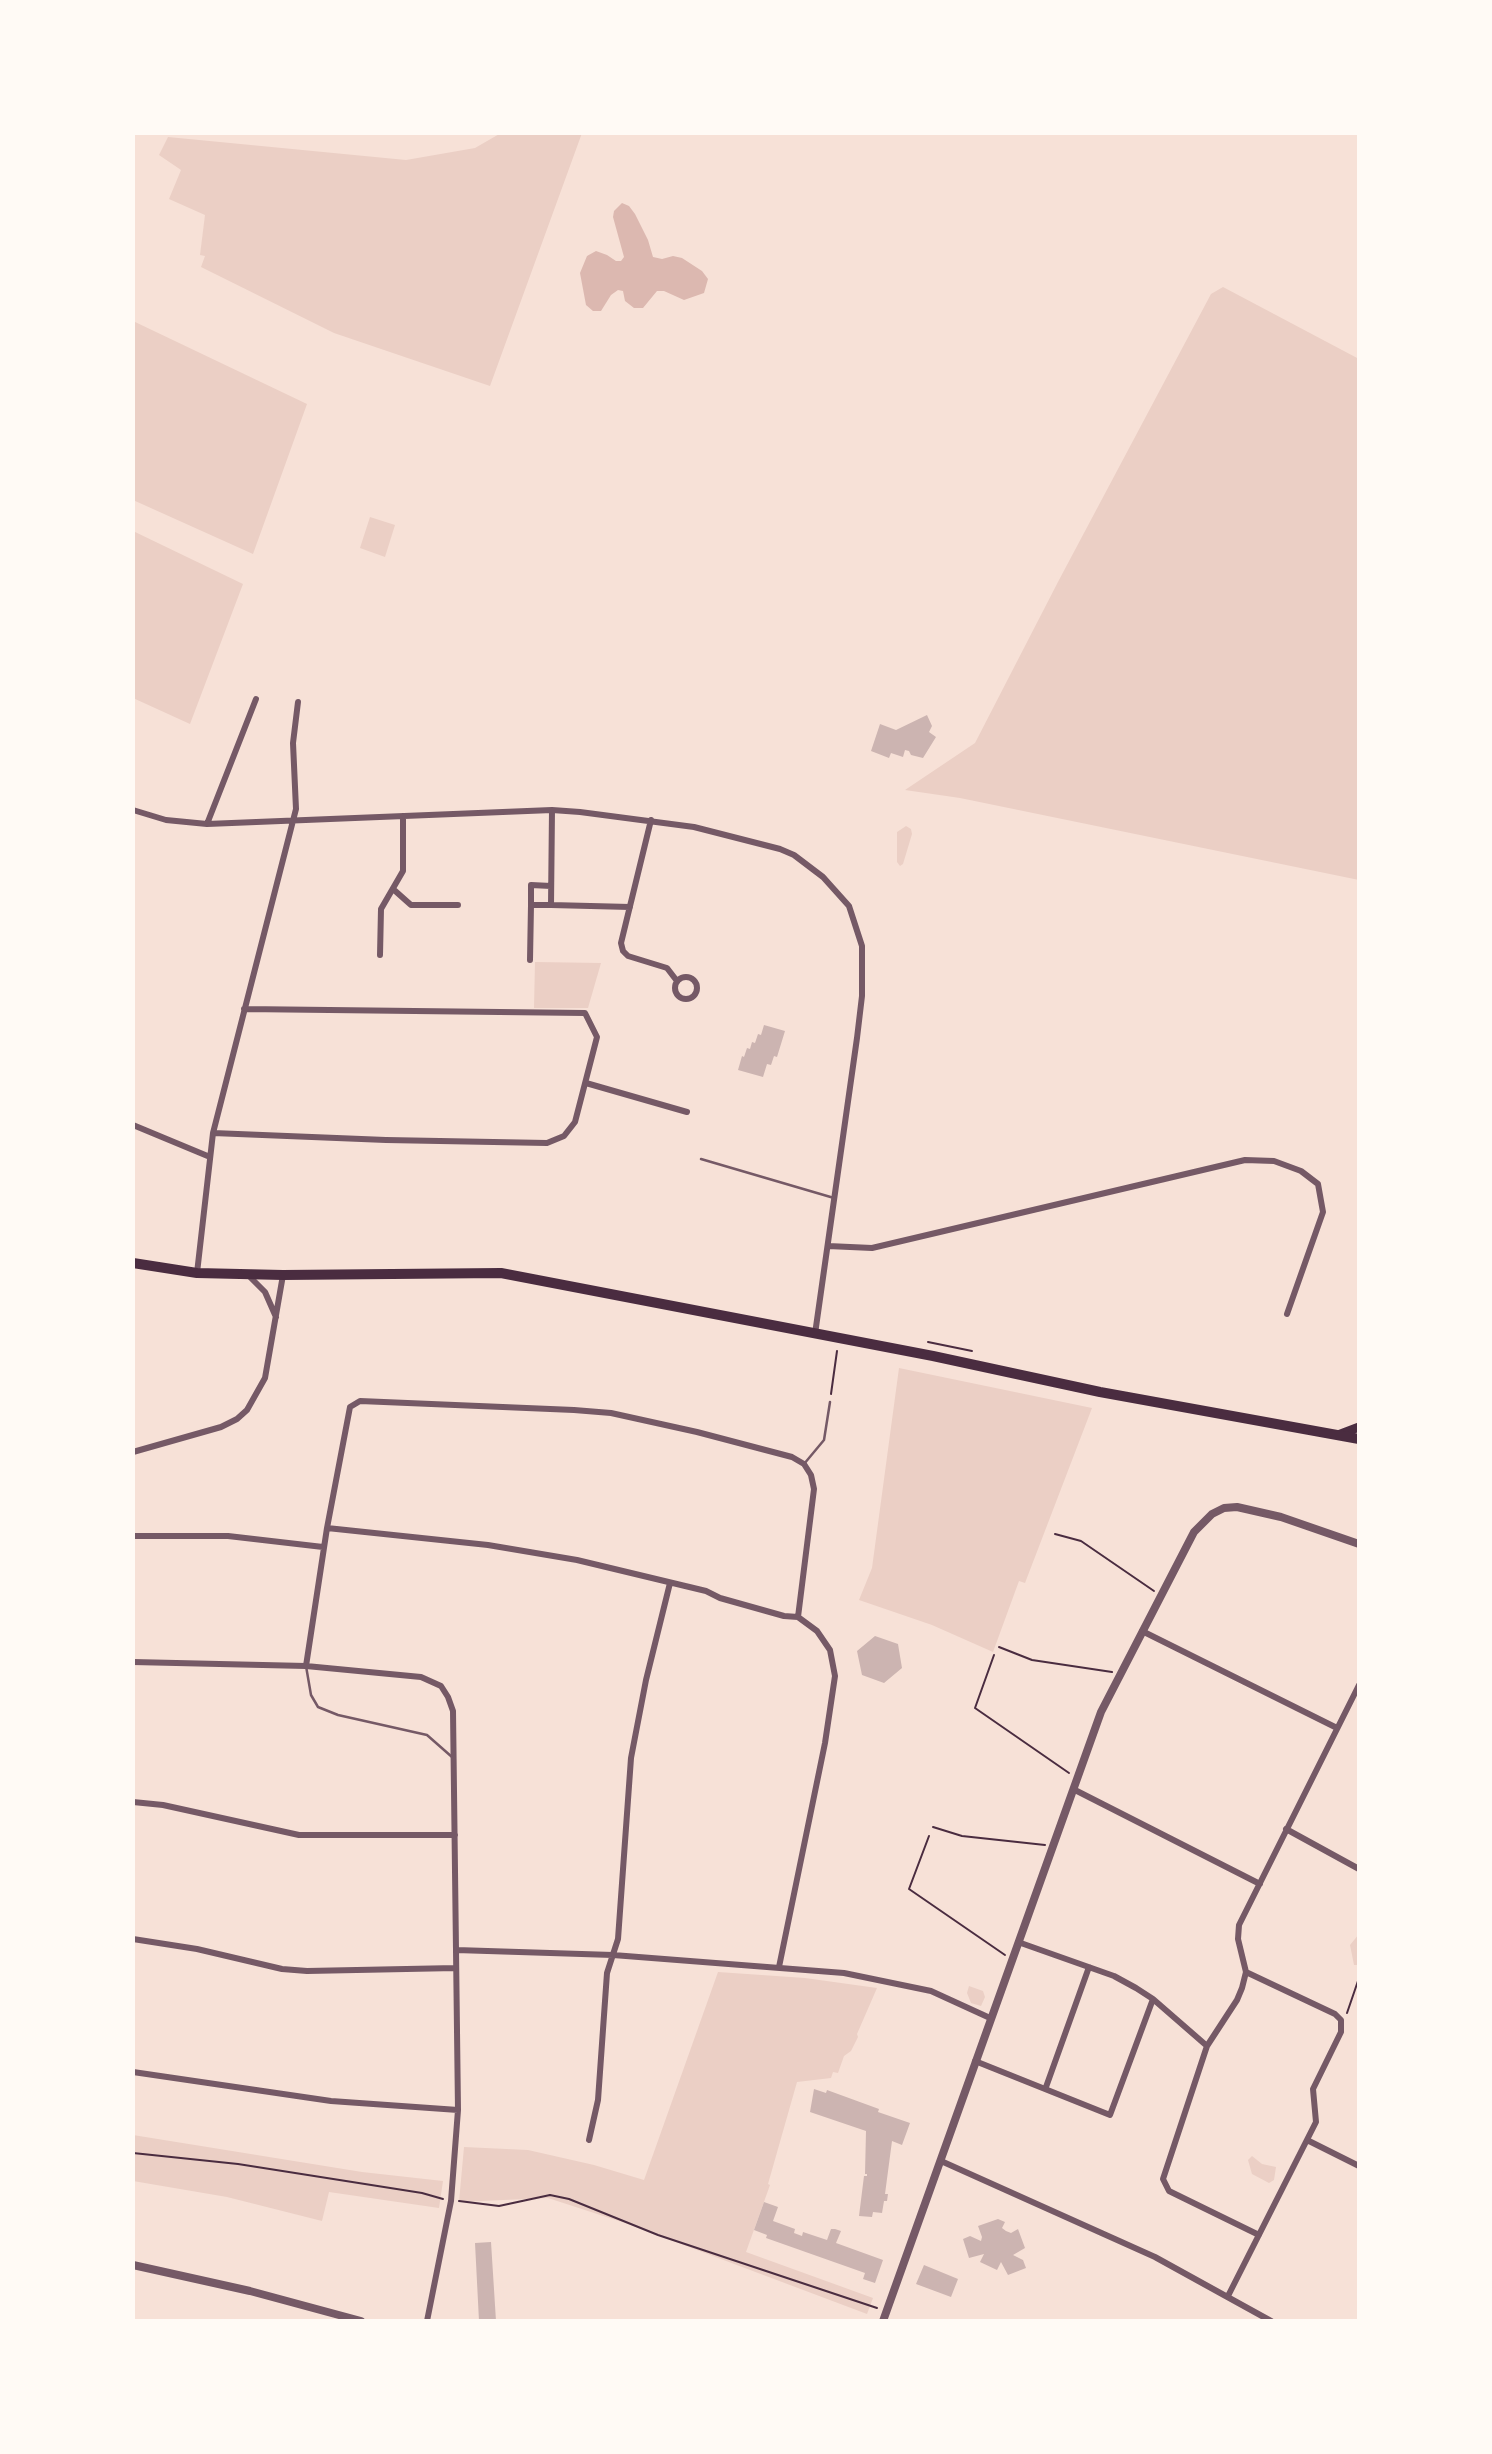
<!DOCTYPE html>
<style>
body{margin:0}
#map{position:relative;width:1492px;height:2454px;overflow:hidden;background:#f7e1d7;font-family:"Libre Baskerville",serif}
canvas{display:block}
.frame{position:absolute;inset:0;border:135px solid #fffaf5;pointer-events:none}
</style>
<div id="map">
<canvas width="1492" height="2454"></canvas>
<div class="frame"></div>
</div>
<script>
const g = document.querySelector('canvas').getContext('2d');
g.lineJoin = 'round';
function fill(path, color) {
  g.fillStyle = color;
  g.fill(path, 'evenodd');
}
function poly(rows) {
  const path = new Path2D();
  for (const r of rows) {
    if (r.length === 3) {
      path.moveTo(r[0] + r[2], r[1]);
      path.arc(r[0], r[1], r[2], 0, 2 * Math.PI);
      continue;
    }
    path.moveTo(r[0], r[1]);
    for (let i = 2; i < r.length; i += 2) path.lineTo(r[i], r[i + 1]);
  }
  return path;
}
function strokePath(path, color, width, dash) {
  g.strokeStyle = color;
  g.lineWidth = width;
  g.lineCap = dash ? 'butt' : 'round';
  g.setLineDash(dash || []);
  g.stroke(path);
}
const green = poly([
 [501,133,582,133,490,386,334,333,201,267,205,256,200,255,205,215,169,199,181,170,159,155,168,137,406,160,475,148],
 [1223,287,1359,359,1359,880,960,798,905,790,975,743,1059,580,1211,294],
 [133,321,307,404,253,554,133,500],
 [370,517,395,525,385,557,360,548],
 [133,531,243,584,190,724,133,698],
 [906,826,911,829,912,834,903,864,900,866,897,862,897,832],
 [535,962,601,963,588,1008,534,1008],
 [899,1368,1092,1408,1025,1583,1019,1581,993,1652,932,1625,859,1600,872,1568],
 [1359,1934,1359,1965,1354,1965,1350,1945],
 [718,1972,805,1978,877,1988,857,2034,858,2037,851,2051,844,2056,838,2073,833,2072,831,2078,797,2082,768,2184,770,2185,746,2252,873,2298,867,2314,628,2224,548,2198,459,2202,464,2147,528,2150,594,2165,644,2180],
 [969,1986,983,1991,985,1997,981,2006,971,2003,967,1993],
 [133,2135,362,2172,443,2181,439,2208,329,2192,322,2221,227,2197,133,2181],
 [1252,2156,1262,2164,1276,2167,1274,2180,1269,2183,1252,2174,1248,2160]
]);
const water = poly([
 [622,203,629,206,635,214,648,240,653,257,662,259,673,256,682,258,702,271,708,279,704,293,684,300,664,291,657,291,643,308,634,308,625,301,623,291,618,290,611,295,601,311,593,311,586,305,580,273,587,256,596,251,607,255,616,261,621,261,624,257,613,217,614,211]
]);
const building = poly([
 [927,715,932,726,929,732,936,737,923,758,911,755,909,751,905,750,903,757,891,753,889,758,871,751,880,724,896,730],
 [764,1025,785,1031,777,1057,774,1056,771,1065,767,1064,763,1077,738,1070,742,1056,744,1057,747,1048,750,1049,752,1042,755,1043,758,1034,761,1035],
 [875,1636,898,1644,902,1668,884,1683,862,1675,857,1651],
 [814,2089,826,2093,827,2090,879,2109,878,2112,910,2123,902,2145,892,2141,885,2194,888,2194,887,2201,884,2201,882,2213,873,2212,872,2217,859,2216,864,2176,867,2176,867,2174,865,2174,866,2131,810,2112],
 [764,2202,778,2207,773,2221,795,2229,794,2233,802,2236,803,2232,827,2240,831,2229,835,2229,841,2231,836,2243,883,2260,875,2283,863,2279,865,2273,766,2238,767,2235,754,2230],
 [998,2219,1005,2222,1002,2228,1006,2231,1011,2233,1018,2229,1025,2248,1013,2255,1023,2260,1026,2268,1008,2275,1001,2262,997,2270,980,2262,984,2254,969,2258,963,2239,970,2236,981,2241,982,2237,978,2226],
 [491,2242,496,2321,479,2321,475,2243],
 [924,2265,958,2279,951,2297,916,2284]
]);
const path = poly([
 [928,1342,972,1351],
 [831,1394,837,1351],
 [1055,1534,1081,1541,1154,1591],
 [999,1647,1032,1660,1112,1672],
 [994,1655,975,1708,1069,1773],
 [933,1827,962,1836,1045,1845],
 [929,1836,909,1889,1005,1955],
 [1347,2013,1359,1978],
 [133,2153,238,2164,422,2193,443,2199],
 [459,2201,499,2206,550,2195,569,2199,658,2235,877,2308]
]);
const service = poly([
 [701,1159,834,1198],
 [804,1464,824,1440,830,1402],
 [306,1666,311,1695,318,1707,338,1715,427,1735,452,1757]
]);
const minor = poly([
 [133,810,166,820,207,824,552,810,580,812,694,827,780,849,794,855,823,877,849,906,862,946,862,996,857,1038,815,1334],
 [651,820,621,943,623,951,628,956,667,968,677,981],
 [207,824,256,699],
 [393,889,411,905,458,905],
 [531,905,531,885,551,886],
 [551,905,630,907],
 [380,955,381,909,403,871,403,816],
 [530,960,531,905,551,905,552,810],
 [686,988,11],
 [586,1083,687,1112],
 [133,1125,210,1157],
 [213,1133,386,1140,547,1143,564,1136,575,1122,597,1037,585,1013,244,1009],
 [828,1246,872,1248,1245,1160,1274,1161,1301,1171,1318,1184,1323,1212,1287,1314],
 [197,1273,213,1133,296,809,293,743,298,702],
 [248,1275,265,1292,276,1317],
 [133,1452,221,1427,237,1419,247,1410,265,1378,283,1275],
 [327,1528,488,1545,577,1560,706,1591,720,1598,784,1616,798,1617,817,1631,830,1650,835,1676,825,1743,779,1967],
 [133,1536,228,1536,323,1547],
 [1142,1631,1337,1728],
 [133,1662,306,1666,421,1677,441,1686,448,1697,453,1711,458,2110,451,2201,427,2321],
 [306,1666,327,1528,350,1407,360,1401,574,1410,611,1413,697,1432,792,1457,804,1464,811,1475,814,1489,798,1617],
 [1073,1789,1260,1884],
 [133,1802,163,1805,299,1835,455,1835],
 [1286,1829,1359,1869],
 [133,1939,197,1949,282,1969,307,1971,456,1968],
 [1018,1942,1114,1976,1136,1988,1153,1999,1207,2046],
 [456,1950,613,1955,844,1973,931,1991,990,2018],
 [975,2061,1110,2115,1153,1999],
 [133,2072,331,2101,458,2110],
 [1046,2087,1089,1967],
 [589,2140,598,2100,607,1973,618,1939,631,1758,646,1680,670,1583],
 [1307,2140,1359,2166],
 [941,2161,1155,2257,1271,2321],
 [1259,2235,1169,2191,1163,2179,1207,2046,1237,2000,1242,1988,1246,1972,1238,1939,1239,1925,1359,1685],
 [1228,2296,1316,2122,1313,2089,1341,2032,1341,2020,1335,2014,1246,1972]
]);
const tertiary = poly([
 [133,2265,250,2291,361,2321],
 [883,2321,1101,1712,1194,1532,1212,1514,1224,1508,1237,1507,1281,1517,1359,1544]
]);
const secondary = poly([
 [1338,1435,1359,1427]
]);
const primary = poly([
 [133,1263,197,1273,283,1275,501,1273,933,1356,1100,1392,1359,1439]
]);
fill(green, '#ebcfc5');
fill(water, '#dcb8b0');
fill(building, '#ccb4b1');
strokePath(path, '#4a2c40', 2);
strokePath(service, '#755966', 2.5);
strokePath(minor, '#755966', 6);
strokePath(tertiary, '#755966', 8);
strokePath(secondary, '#4a2c40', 9);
strokePath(primary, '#4a2c40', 10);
</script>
